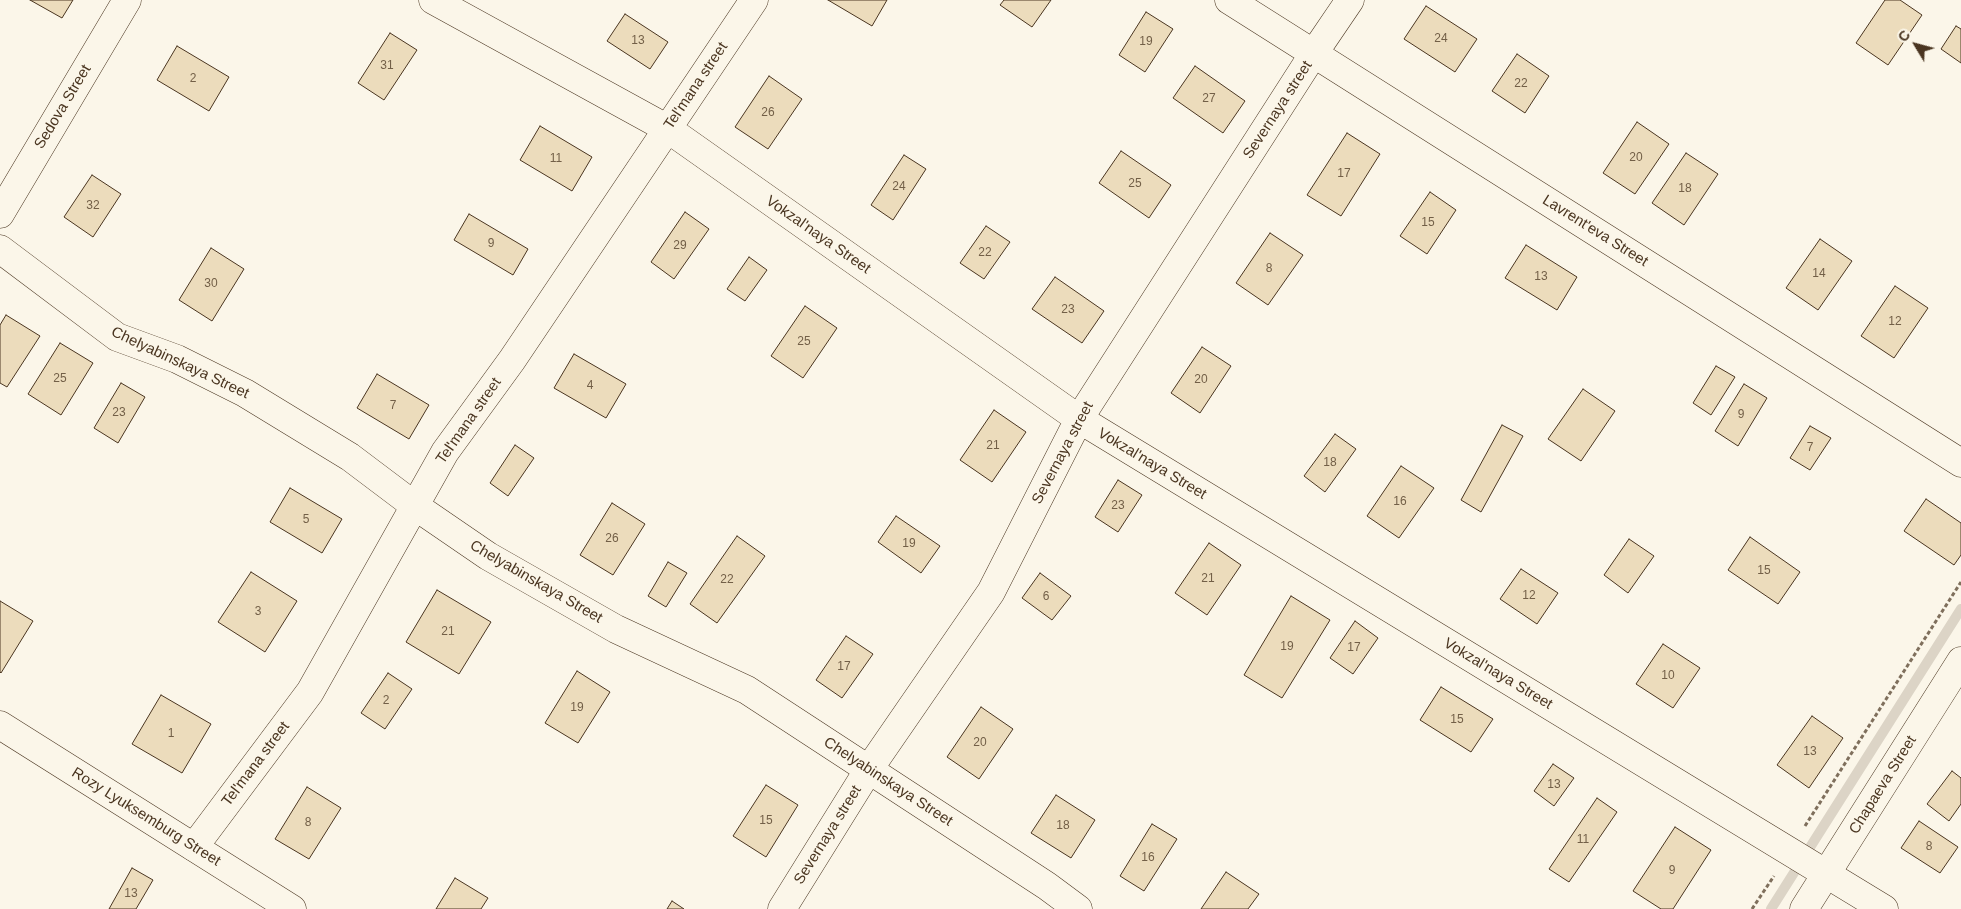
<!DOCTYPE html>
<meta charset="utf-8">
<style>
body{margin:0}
#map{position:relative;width:1961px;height:909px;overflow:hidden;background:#fbf6e9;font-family:Arial,sans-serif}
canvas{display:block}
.north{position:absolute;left:1891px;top:20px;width:50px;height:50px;-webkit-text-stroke:4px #fbf6e9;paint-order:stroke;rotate:307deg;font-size:14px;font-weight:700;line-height:20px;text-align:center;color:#4a3520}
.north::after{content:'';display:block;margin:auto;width:18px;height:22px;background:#4a3520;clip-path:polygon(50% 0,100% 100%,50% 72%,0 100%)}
</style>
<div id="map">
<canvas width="1961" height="909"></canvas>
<div class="north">С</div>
</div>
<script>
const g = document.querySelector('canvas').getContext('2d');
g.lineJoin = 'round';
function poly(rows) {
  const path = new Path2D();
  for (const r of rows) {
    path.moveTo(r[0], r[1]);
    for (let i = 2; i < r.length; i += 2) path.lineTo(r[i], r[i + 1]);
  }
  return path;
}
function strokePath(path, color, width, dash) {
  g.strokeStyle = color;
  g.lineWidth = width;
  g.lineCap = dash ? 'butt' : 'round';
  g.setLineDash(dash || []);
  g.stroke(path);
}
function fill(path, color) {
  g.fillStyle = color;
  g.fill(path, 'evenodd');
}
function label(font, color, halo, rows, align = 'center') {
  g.font = font + ' Arial,sans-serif';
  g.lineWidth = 4;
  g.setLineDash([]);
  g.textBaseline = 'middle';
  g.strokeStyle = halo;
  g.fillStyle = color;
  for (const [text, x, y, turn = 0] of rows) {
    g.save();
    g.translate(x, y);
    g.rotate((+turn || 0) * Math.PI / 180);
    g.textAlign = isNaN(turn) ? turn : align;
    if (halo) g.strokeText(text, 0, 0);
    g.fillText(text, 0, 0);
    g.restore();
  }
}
const stream = poly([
 [1771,909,1961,609]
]);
const building = poly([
 [30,0,73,0,62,18,30,0],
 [828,0,887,0,872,26,828,0],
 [1004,0,1051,0,1032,27,1000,5,1004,0],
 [1885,0,1900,0,1922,15,1888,65,1856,43,1885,0],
 [1426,6,1477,39,1455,72,1404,39,1426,6],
 [1146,12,1173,29,1145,72,1119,55,1146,12],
 [625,14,668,42,650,69,607,41,625,14],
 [1956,26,1961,29,1961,63,1941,49,1956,26],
 [390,33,417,50,384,100,358,83,390,33],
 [177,46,229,77,209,111,157,80,177,46],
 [1517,54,1549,76,1525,113,1492,91,1517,54],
 [1195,66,1245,101,1223,133,1173,98,1195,66],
 [769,76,802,99,768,149,735,127,769,76],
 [1637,122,1669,144,1635,194,1603,173,1637,122],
 [540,126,592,157,572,191,520,160,540,126],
 [1347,133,1380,154,1341,216,1307,195,1347,133],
 [1121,151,1171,185,1149,218,1099,183,1121,151],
 [1686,153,1718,174,1684,225,1652,203,1686,153],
 [904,155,926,169,893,220,871,205,904,155],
 [92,175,121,194,93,237,64,217,92,175],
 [1430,192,1456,210,1427,254,1400,236,1430,192],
 [685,212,709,229,674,279,651,262,685,212],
 [469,214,528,249,513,275,454,240,469,214],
 [986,226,1010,242,984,279,960,263,986,226],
 [1270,233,1303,255,1268,305,1236,283,1270,233],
 [1820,239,1852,261,1818,310,1786,288,1820,239],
 [1526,245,1577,277,1557,310,1505,278,1526,245],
 [211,248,244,269,212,321,179,300,211,248],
 [749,257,767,270,745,301,727,289,749,257],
 [1055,277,1104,311,1082,343,1032,309,1055,277],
 [1895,286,1928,308,1894,358,1861,336,1895,286],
 [805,306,837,328,803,378,771,356,805,306],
 [6,315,40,336,7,387,0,383,0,325,6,315],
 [60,343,93,363,61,415,28,394,60,343],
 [1202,347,1231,366,1200,413,1171,393,1202,347],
 [574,354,626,384,606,418,554,388,574,354],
 [1716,366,1735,377,1711,415,1693,403,1716,366],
 [377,374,429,405,409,439,357,408,377,374],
 [121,383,145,397,118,443,94,428,121,383],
 [1744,384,1767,398,1738,446,1715,431,1744,384],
 [1583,389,1615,411,1581,461,1548,439,1583,389],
 [994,410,1026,432,992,482,960,460,994,410],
 [1502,425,1523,436,1481,512,1461,500,1502,425],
 [1810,426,1831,438,1810,470,1790,458,1810,426],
 [1335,434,1356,449,1325,492,1304,476,1335,434],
 [515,445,534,458,508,496,490,483,515,445],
 [1401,466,1434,488,1399,538,1367,516,1401,466],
 [1118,480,1142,495,1118,532,1095,517,1118,480],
 [290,488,342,519,322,553,270,522,290,488],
 [1926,499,1961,523,1961,555,1954,565,1904,531,1926,499],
 [612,503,645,524,613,575,580,555,612,503],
 [896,516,940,546,921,573,878,542,896,516],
 [737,536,765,556,717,623,690,604,737,536],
 [1750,537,1800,572,1778,604,1728,570,1750,537],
 [1629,539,1654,556,1628,593,1604,575,1629,539],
 [1209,543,1241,565,1207,615,1175,593,1209,543],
 [668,562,687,573,666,607,648,596,668,562],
 [1521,569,1558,593,1537,624,1500,599,1521,569],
 [251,572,297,601,265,652,218,622,251,572],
 [1040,573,1071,596,1052,620,1022,598,1040,573],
 [437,590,491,622,459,674,406,642,437,590],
 [1291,596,1330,620,1282,698,1244,675,1291,596],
 [0,601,33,621,1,673,0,672,0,601],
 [1355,621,1378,638,1353,674,1330,658,1355,621],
 [846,636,873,654,842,698,816,680,846,636],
 [1663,644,1700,668,1673,708,1636,684,1663,644],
 [577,671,610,692,578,743,545,723,577,671],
 [388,673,412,689,385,729,361,713,388,673],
 [1441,687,1493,719,1471,752,1420,720,1441,687],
 [161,695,211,724,182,773,132,744,161,695],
 [981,707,1013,729,979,779,947,757,981,707],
 [1812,716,1843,738,1809,788,1777,765,1812,716],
 [1553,764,1574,778,1554,806,1534,791,1553,764],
 [1952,771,1961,778,1961,804,1949,821,1927,804,1952,771],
 [766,785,798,805,766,857,733,836,766,785],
 [307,787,341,808,309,859,275,839,307,787],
 [1056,795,1095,820,1071,858,1031,833,1056,795],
 [1597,798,1617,812,1569,882,1549,869,1597,798],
 [1919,821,1958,847,1940,873,1901,848,1919,821],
 [1152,824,1177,839,1144,891,1120,876,1152,824],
 [1675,827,1711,850,1673,909,1661,909,1633,891,1675,827],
 [132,868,153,880,136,909,109,909,132,868],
 [1226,872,1259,894,1248,909,1201,909,1226,872],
 [455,878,488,898,481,909,436,909,455,878],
 [672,901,684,909,667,909,672,901]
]);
const path = poly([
 [1805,826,1961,582],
 [1752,909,1774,876]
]);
const minor = poly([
 [433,0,668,129,1079,419,1884,909],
 [1229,0,1961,463],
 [0,214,127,0],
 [0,249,117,337,177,359,245,393,350,457,415,506,488,556,616,629,747,690,1047,886,1078,909],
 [194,847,310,692,445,452,512,360,754,0],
 [782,909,869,769,991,592,1079,419,1314,53,1350,0]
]);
const tertiary = poly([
 [0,725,292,909],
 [1804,909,1961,661]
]);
const numberNames = [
 ["24",1441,39],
 ["13",638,41],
 ["19",1146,42],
 ["31",387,66],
 ["2",193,79],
 ["22",1521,84],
 ["27",1209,99],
 ["26",768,113],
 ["20",1636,158],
 ["11",556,159],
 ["17",1344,174],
 ["25",1135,184],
 ["24",899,187],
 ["18",1685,189],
 ["32",93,206],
 ["15",1428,223],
 ["9",491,244],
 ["29",680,246],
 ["22",985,253],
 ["8",1269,269],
 ["14",1819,274],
 ["13",1541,277],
 ["30",211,284],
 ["23",1068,310],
 ["12",1895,322],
 ["25",804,342],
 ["25",60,379],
 ["20",1201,380],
 ["4",590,386],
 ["7",393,406],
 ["23",119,413],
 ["9",1741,415],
 ["21",993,446],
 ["7",1810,448],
 ["18",1330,463],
 ["16",1400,502],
 ["23",1118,506],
 ["5",306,520],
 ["26",612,539],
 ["19",909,544],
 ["15",1764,571],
 ["21",1208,579],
 ["22",727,580],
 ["12",1529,596],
 ["6",1046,597],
 ["3",258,612],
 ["21",448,632],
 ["19",1287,647],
 ["17",1354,648],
 ["17",844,667],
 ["10",1668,676],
 ["2",386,701],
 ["19",577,708],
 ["15",1457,720],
 ["1",171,734],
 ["20",980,743],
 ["13",1810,752],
 ["13",1554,785],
 ["15",766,821],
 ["8",308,823],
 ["18",1063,826],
 ["11",1583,840],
 ["8",1929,847],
 ["16",1148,858],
 ["9",1672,871],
 ["13",131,894]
];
const streetNames = [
 ["Tel'mana street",696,86,-56],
 ["Sedova Street",63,107,-59],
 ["Severnaya street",1278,110,-57],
 ["Lavrent'eva Street",1595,231,32],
 ["Vokzal'naya Street",818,235,35],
 ["Chelyabinskaya Street",180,363,25],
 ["Tel'mana street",469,421,-55],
 ["Severnaya street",1063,453,-62],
 ["Vokzal'naya Street",1152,464,31],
 ["Chelyabinskaya Street",536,582,30],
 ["Vokzal'naya Street",1498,674,31],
 ["Tel'mana street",256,764,-53],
 ["Chelyabinskaya Street",888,782,33],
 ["Chapaeva Street",1883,785,-58],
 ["Rozy Lyuksemburg Street",146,817,32],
 ["Severnaya street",828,835,-58]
];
strokePath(stream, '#dcd4c6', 10);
fill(building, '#ecdcbc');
strokePath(building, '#4a3520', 1);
strokePath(minor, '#4a3520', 29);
strokePath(tertiary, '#4a3520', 29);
strokePath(path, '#7f6f5c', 3, [4, 2.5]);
strokePath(minor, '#fbf6e9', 28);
strokePath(tertiary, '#fbf6e9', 28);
label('12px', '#725f47', null, numberNames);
label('15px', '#4a3520', '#fbf6e9', streetNames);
</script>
